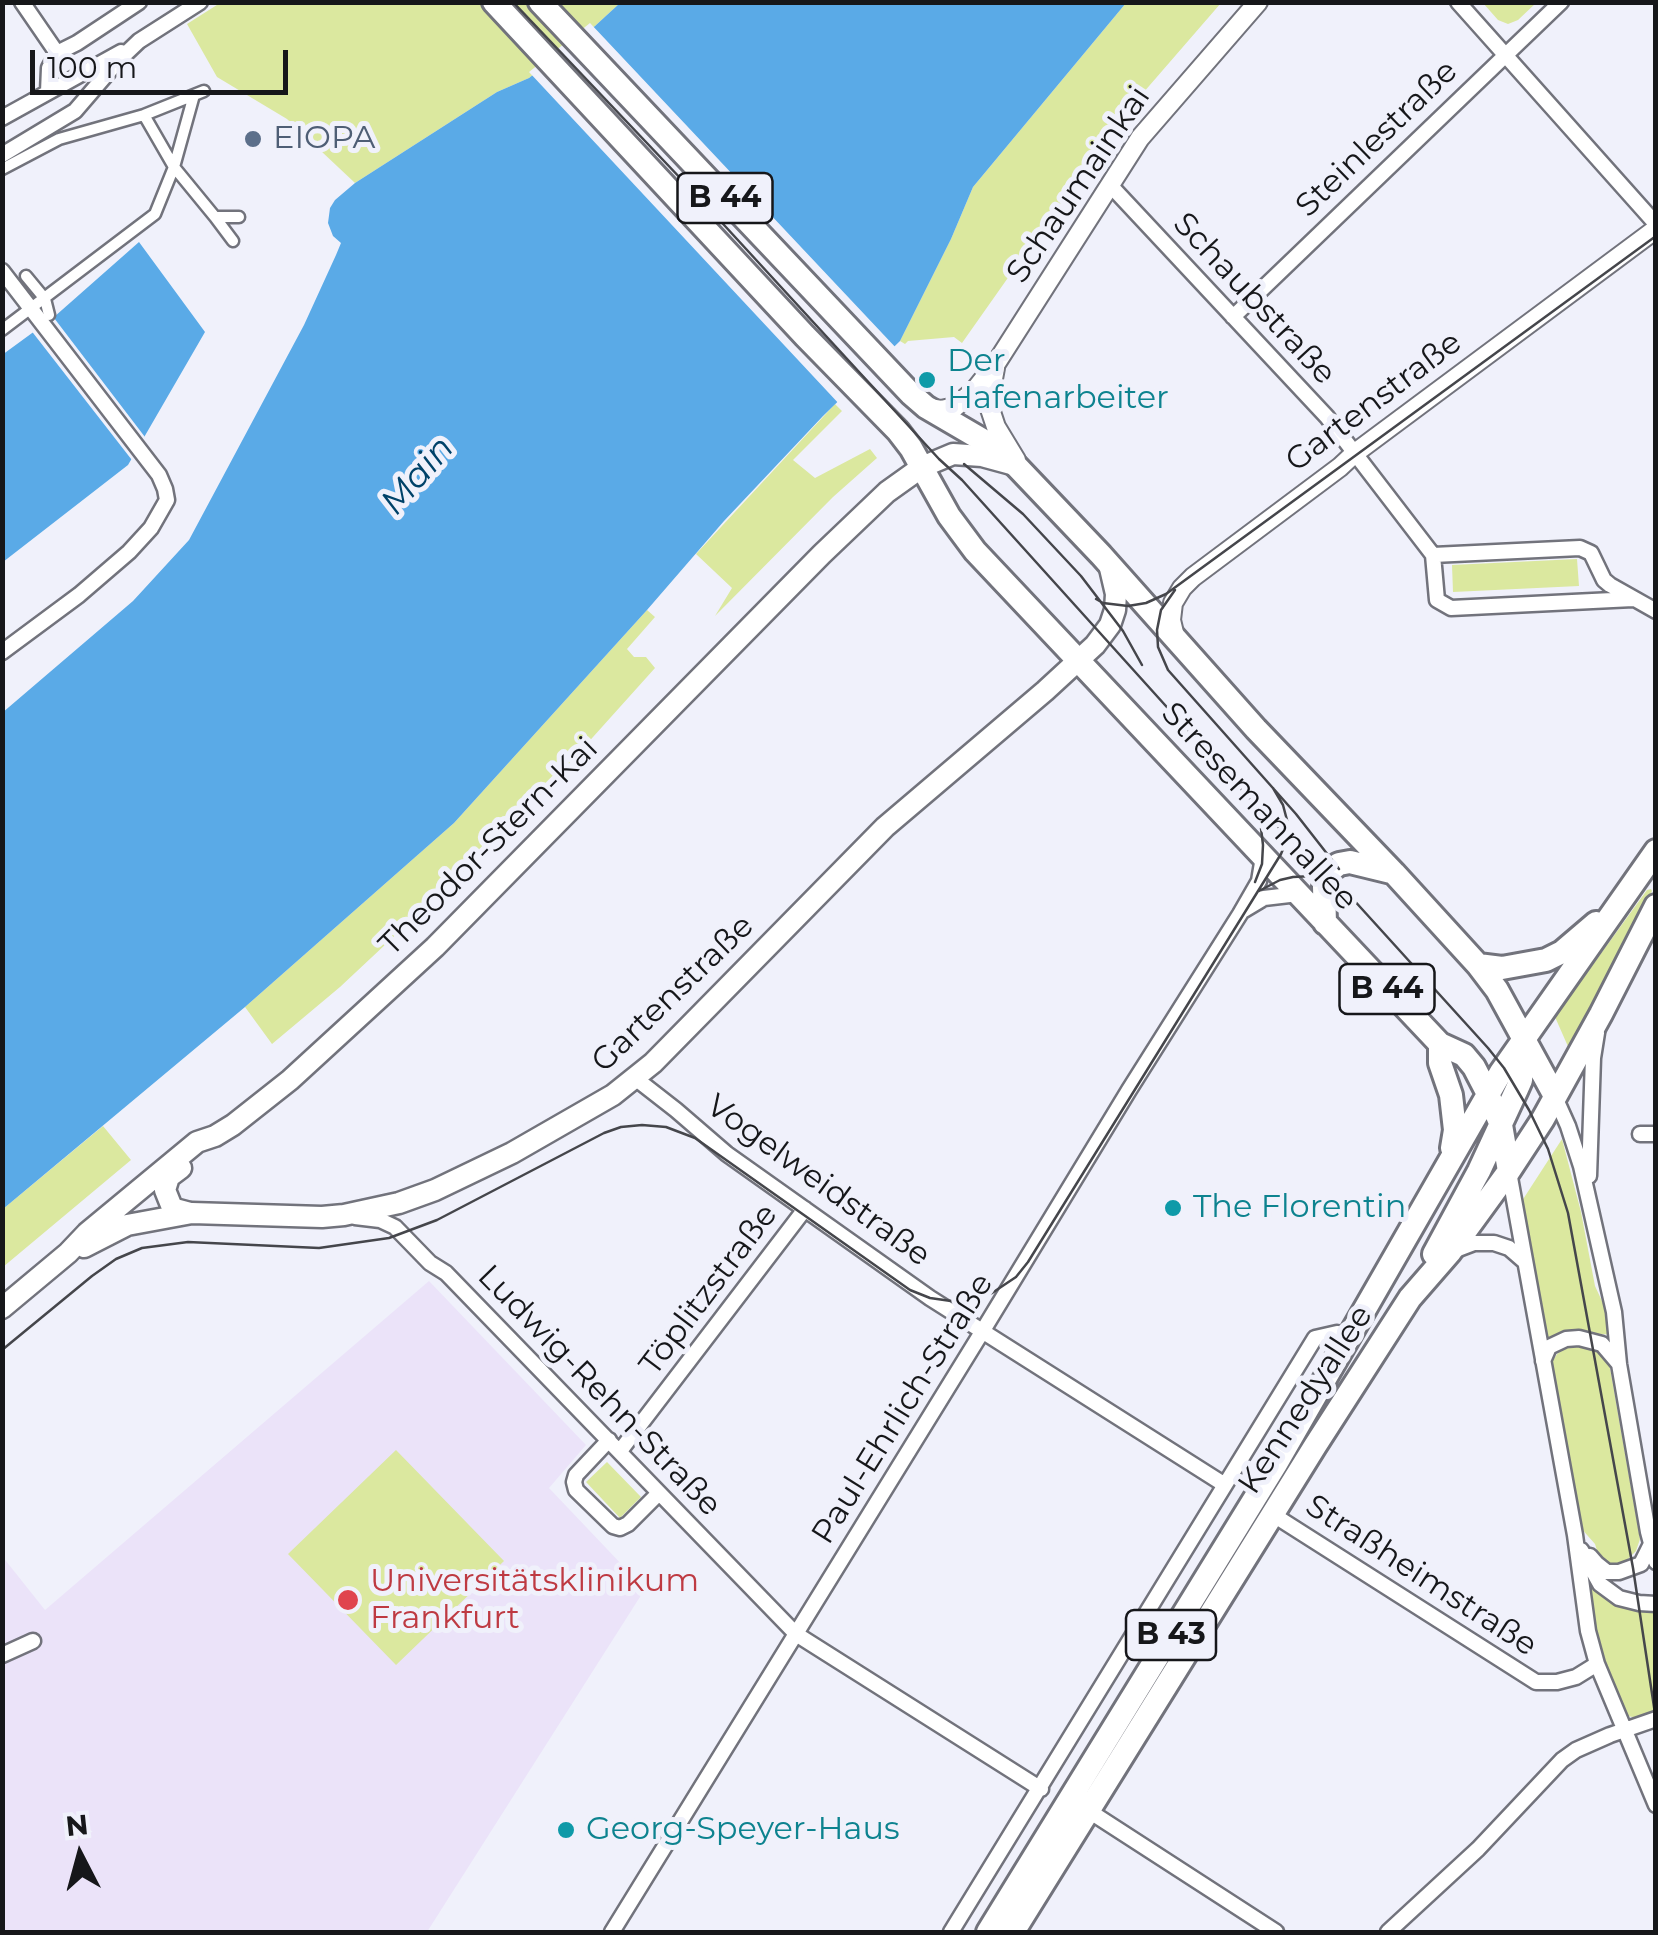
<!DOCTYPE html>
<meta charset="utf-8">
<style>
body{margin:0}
#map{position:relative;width:1658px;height:1935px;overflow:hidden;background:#f0f1fb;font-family:Montserrat,sans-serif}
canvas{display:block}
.frame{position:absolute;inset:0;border:5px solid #16171a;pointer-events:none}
.north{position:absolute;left:30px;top:1805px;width:100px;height:100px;-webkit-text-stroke:8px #f0f1fb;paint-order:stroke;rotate:354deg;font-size:28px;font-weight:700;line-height:40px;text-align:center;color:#16171a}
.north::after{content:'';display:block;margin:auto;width:35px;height:45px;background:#16171a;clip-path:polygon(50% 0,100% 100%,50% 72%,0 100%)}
.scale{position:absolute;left:30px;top:50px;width:258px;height:45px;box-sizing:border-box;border:5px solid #16171a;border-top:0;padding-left:12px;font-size:30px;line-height:35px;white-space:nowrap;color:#16171a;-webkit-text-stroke:8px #f0f1fb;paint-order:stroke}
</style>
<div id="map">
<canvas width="1658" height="1935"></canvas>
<div class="frame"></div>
<div class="north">N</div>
<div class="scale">100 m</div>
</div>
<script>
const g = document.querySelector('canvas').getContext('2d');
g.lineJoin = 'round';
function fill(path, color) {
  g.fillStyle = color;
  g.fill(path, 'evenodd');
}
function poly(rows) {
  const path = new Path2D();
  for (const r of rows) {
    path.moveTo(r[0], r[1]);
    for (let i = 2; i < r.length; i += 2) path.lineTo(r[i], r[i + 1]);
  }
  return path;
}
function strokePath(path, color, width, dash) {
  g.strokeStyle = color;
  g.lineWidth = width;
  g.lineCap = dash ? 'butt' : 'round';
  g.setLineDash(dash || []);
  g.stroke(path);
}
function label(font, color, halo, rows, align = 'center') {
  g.font = font + ' Montserrat,sans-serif';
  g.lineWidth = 10;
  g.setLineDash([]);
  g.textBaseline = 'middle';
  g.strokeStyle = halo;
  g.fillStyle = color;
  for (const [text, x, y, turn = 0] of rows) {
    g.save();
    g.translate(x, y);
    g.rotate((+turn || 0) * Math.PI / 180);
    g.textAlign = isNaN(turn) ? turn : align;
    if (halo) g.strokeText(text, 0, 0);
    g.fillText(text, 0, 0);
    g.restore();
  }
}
const medical = poly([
 [429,1281,586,1445,549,1488,645,1589,427,1932,3,1932,2,1556,45,1610]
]);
const green = poly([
 [220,3,620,3,595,26,529,78,497,92,355,183,287,119,217,77,187,24],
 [1126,3,1221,3,1117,123,962,343,954,337,908,341,905,344,900,341,951,239,973,187],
 [1483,3,1536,3,1518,20,1508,24,1498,20],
 [835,404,842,411,793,460,815,478,870,449,877,458,833,497,715,616,732,588,696,554],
 [1577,559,1579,586,1453,592,1452,565],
 [647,610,655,617,627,649,634,657,646,657,655,668,549,786,481,855,340,987,272,1044,245,1007,454,823],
 [1651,889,1652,891,1570,1051,1555,1017,1647,890],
 [103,1126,131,1160,3,1267,3,1209],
 [1562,1139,1581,1212,1595,1286,1607,1312,1612,1335,1571,1331,1549,1339,1544,1346,1518,1207],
 [1574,1344,1596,1347,1610,1368,1640,1539,1636,1551,1628,1559,1618,1564,1608,1563,1599,1557,1595,1544,1580,1527,1550,1373,1552,1362,1557,1354,1564,1348],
 [396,1450,504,1561,396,1665,288,1554],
 [607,1462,641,1497,620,1518,586,1482],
 [1581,1565,1588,1577,1653,1609,1656,1629,1656,1710,1651,1714,1638,1718,1622,1715,1603,1664]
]);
const water = poly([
 [620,3,1126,3,973,187,951,239,900,341,823,416,724,521,647,610,454,823,245,1007,3,1209,2,713,133,601,189,540,304,325,336,255,341,243,333,236,328,223,330,208,335,200,355,183,497,92,529,78,595,26],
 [139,242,205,332,128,465,3,562,2,355,54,317]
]);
const pier = poly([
 [590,23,898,350,841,406,529,72],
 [51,314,148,441,135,464,30,329]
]);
const pedestrian = poly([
 [144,115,174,167,215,217,239,217],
 [2,169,59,139,144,115,204,91],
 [215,217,233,241],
 [26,276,45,299,49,315],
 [2,330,155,214,174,167,194,95]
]);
const minor = poly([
 [22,2,57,53],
 [1458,2,1656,224],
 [48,92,49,68,57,53,77,43,139,2],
 [2,118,121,52],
 [2,155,75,111,118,61,139,41,200,2],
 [1111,186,1327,417,1433,555,1580,548,1591,553,1604,580,1610,585,1656,611],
 [2,271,159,475,165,489,167,500,151,528,129,552,79,595,2,652],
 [1233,317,1561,2],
 [1433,555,1437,600,1451,608,1633,599],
 [1244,910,1264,898,1298,894],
 [635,1078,676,1110,727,1154,930,1298,1225,1485],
 [1555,1097,1568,1126,1581,1166,1614,1312,1619,1364,1648,1532,1656,1562],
 [1640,1134,1656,1134],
 [1509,1172,1575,1535,1588,1631,1597,1664,1656,1805],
 [1589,1176,1593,1058,1597,1033],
 [355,1217,380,1220,395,1227,430,1263,446,1273,796,1634,1041,1789],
 [1453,1251,1474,1243,1494,1243,1509,1248,1524,1261],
 [1543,1361,1549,1347,1566,1339,1579,1338,1602,1344,1619,1364],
 [609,1440,576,1475,574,1482,576,1490,613,1526,620,1528,628,1524,659,1493],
 [620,1451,805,1209],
 [1272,1514,1536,1682,1557,1682,1576,1677,1597,1664],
 [1581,1550,1600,1584,1619,1598,1639,1603,1656,1604],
 [1590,1556,1597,1564,1607,1572,1619,1572,1641,1564,1651,1544],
 [2,1655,33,1641],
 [1089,1811,1276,1932],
 [612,1932,982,1332,1129,1090,1240,914,1259,881,1263,857],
 [951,1932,1315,1338,1337,1333,1349,1335],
 [1388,1932,1478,1849,1562,1760,1576,1750,1610,1735,1656,1719]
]);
const tertiary = poly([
 [995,368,990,395,990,409,996,427,1016,460],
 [929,408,941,410,955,407,974,391,997,362,1140,138,1258,2],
 [1175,637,1171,620,1173,603,1182,588,1193,577,1340,467,1355,453,1656,229]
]);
const secondary = poly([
 [181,1168,169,1177,165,1190,171,1205,175,1209,190,1213],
 [84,1247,127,1225,192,1213,322,1217,344,1215,399,1203,435,1190,512,1153,613,1095,653,1063,885,827,1045,691,1095,645,1110,625,1115,610,1116,594,1109,564],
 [2,1308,68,1253,87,1233,197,1142,215,1136,233,1125,290,1080,435,947,822,554,887,492,922,467,953,454,982,456,1015,465]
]);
const primary = poly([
 [494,2,805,336,898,431,911,448,949,516,975,551,1440,1044,1464,1055,1474,1067,1488,1094,1501,1125,1509,1171],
 [540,2,911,394,926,407,1003,452,1101,555,1256,729,1394,873,1478,965,1497,990,1555,1096],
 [1325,923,1324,887,1327,875,1332,869,1339,864,1350,862,1391,872],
 [1478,965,1502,968,1546,960,1562,952,1596,923],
 [1440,1044,1440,1063,1451,1095,1455,1130,1452,1148],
 [1434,1254,1479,1171,1517,1089,1521,1080,1524,1042],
 [988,1932,1276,1464,1501,1072,1656,851],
 [1013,1932,1315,1446,1410,1298,1450,1252,1509,1171,1543,1119,1601,1014,1656,906]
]);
const tram = poly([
 [513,2,702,201,939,459,962,480,1257,807,1342,887,1488,1048,1504,1068,1529,1110,1548,1149,1568,1213,1633,1568,1656,1720],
 [964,464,1023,514,1081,576,1123,631,1142,665],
 [1175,590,1161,610,1157,630,1158,647,1168,670,1296,814,1339,869],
 [1096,599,1103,603,1128,606,1146,603,1166,594,1656,236],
 [1254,810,1261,828,1263,845,1262,864,1255,882],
 [1259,891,1280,880,1293,877,1313,876,1335,881],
 [2,1350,92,1276,116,1259,142,1248,188,1242,319,1248,389,1238,437,1220,604,1133,621,1127,642,1125,666,1127,695,1138,910,1290,930,1298,951,1301,972,1299,992,1293,1016,1277,1028,1262,1281,854,1288,837,1288,824,1283,805,1273,788]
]);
const markers = [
 [253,139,10,"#5c6f8a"],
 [927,380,10,"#0f9aa8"],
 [1173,1208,10,"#0f9aa8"],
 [348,1600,12,"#e0444e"],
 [566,1830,10,"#0f9aa8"]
];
const shields = [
 [725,198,95],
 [1387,989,95],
 [1171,1635,90]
];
const shieldNames = [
 ["B 44",725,198],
 ["B 44",1387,989],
 ["B 43",1171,1635]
];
const serviceNames = [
 ["EIOPA",273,139]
];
const streetNames = [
 ["Steinlestraße",1377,139,-44],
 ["Schaumainkai",1079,185,-56],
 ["Schaubstraße",1254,299,47],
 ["Gartenstraße",1374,402,-37],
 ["Stresemannallee",1259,807,47],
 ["Theodor-Stern-Kai",489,847,-45],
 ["Gartenstraße",673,994,-44],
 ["Vogelweidstraße",818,1181,36],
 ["Töplitzstraße",709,1290,-53],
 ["Ludwig-Rehn-Straße",599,1391,46],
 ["Kennedyallee",1306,1400,-57],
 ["Paul-Ehrlich-Straße",903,1409,-58],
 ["Straßheimstraße",1421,1576,33]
];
const cultureNames = [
 ["Der",947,362],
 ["Hafenarbeiter",947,399],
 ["The Florentin",1193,1208],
 ["Georg-Speyer-Haus",586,1830]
];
const healthNames = [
 ["Universitätsklinikum",370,1582],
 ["Frankfurt",370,1619]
];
const waterNames = [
 ["Main",418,476,-49]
];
fill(medical, '#ebe3f9');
fill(green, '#dbe89f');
fill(water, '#5aaae7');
fill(pier, '#f0f1fb');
strokePath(pedestrian, '#72737c', 15);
strokePath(minor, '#72737c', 19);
strokePath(tertiary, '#72737c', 22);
strokePath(secondary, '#72737c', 25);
strokePath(primary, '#72737c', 28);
strokePath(pedestrian, '#fff', 10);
strokePath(minor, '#fff', 14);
strokePath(tertiary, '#fff', 18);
strokePath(secondary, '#fff', 20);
strokePath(primary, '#fff', 22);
strokePath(tram, '#45464b', 2.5);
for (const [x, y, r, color] of markers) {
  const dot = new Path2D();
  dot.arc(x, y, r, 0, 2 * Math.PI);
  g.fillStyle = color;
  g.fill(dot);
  strokePath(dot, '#f0f1fb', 4);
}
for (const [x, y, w] of shields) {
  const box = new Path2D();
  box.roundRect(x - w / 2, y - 25, w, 50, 8);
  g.fillStyle = '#f0f1fb';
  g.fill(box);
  strokePath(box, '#16171a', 2.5);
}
label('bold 30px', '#16171a', null, shieldNames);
label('32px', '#4e5e75', '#f0f1fb', serviceNames, 'left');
label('32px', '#16171a', '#f0f1fb', streetNames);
label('32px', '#0d838f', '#f0f1fb', cultureNames, 'left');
label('32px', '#be3a42', '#f0f1fb', healthNames, 'left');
label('italic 35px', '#004269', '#f0f1fb', waterNames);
</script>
